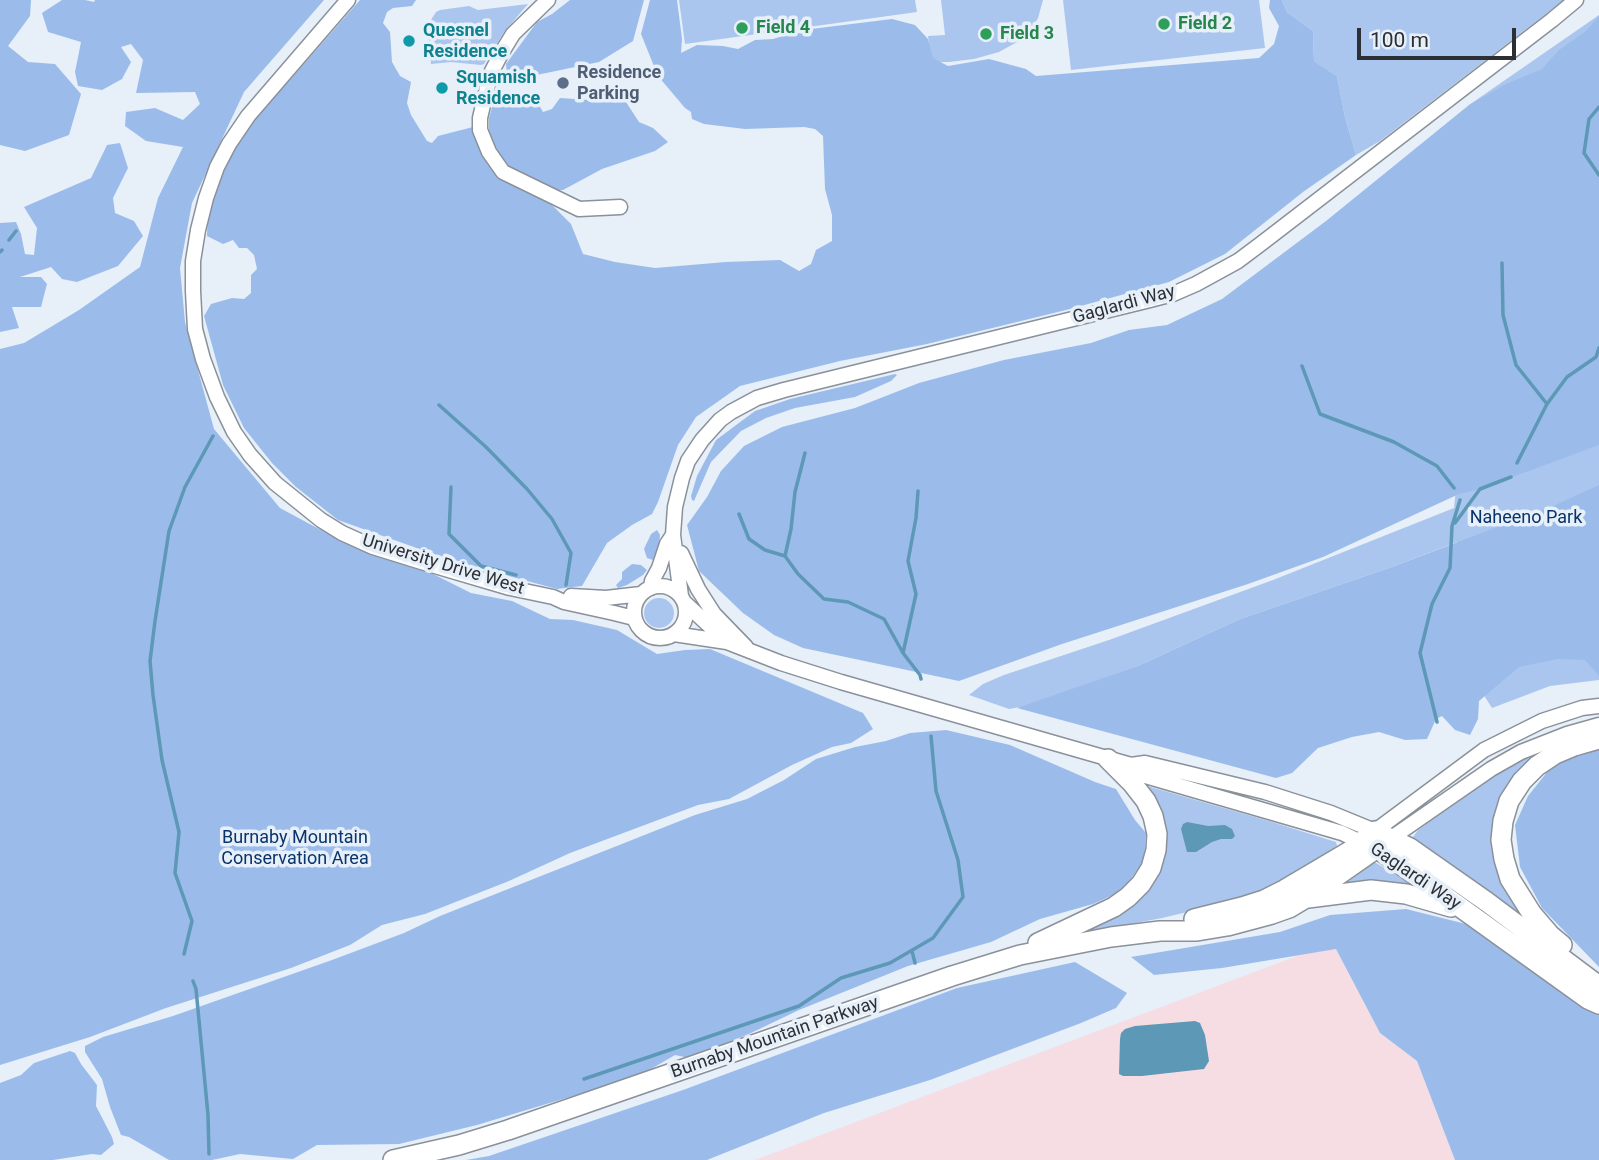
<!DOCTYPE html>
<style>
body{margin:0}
#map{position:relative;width:1599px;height:1160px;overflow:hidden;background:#e7eff9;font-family:Roboto,sans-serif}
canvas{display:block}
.scale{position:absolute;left:1357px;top:28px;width:159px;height:32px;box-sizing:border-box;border:4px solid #2c2f33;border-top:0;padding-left:9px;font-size:21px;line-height:24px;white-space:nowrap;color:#2c2f33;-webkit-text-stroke:5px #e7eff9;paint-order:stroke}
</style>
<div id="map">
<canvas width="1599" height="1160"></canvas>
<div class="scale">100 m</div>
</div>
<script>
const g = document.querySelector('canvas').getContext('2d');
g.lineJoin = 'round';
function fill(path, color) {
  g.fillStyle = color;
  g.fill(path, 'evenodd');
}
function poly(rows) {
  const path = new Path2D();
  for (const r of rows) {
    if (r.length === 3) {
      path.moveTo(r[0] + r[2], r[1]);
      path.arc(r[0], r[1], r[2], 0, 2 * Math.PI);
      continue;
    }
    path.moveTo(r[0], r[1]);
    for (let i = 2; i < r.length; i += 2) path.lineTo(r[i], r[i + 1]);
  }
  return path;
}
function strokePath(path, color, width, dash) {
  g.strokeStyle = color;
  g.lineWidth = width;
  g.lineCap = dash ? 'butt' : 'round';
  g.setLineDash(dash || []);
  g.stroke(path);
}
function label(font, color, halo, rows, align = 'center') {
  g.font = font + ' Roboto,sans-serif';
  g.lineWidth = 7;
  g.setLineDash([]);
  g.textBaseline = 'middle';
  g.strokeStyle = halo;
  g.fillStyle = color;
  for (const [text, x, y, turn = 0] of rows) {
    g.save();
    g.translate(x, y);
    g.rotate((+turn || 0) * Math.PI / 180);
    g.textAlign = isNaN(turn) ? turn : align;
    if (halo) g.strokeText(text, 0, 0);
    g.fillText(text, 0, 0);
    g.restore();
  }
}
const industrial = poly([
 [1336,949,1380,1033,1417,1061,1455,1160,755,1160,1302,954]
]);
const green = poly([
 [679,0,915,0,917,12,685,44],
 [941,0,1043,0,1038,18,1033,27,1019,41,999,52,974,59,949,62,931,62,928,36,945,35],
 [1063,0,1259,0,1265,48,1071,70],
 [1282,0,1564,0,1380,141,1356,155,1345,117,1337,76,1314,61,1313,31,1287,12],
 [528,4,504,32,484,64,481,65,451,62,431,64,427,26,436,12,440,10,469,6,478,10],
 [1599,15,1599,680,1550,686,1492,708,1476,683,1457,542,1389,568,1240,619,1140,665,1026,706,1009,709,969,695,983,684,1004,675,1109,640,1273,580,1454,508,1457,479,1469,105],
 [659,613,15],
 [1559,743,1499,807,1526,920,1414,840,1413,837,1418,830,1491,778,1528,756],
 [1140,784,1269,821,1336,842,1337,846,1291,876,1269,887,1243,897,1217,905,1162,918,1066,936,1094,921,1158,855],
 [1373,863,1376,863,1418,887,1345,884]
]);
const forest = poly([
 [0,0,31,0,30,16,8,46,28,62,55,64,81,94,69,135,25,151,0,145],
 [62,0,85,0,94,2,95,0,324,0,244,92,192,203,180,268,185,322,214,429,280,508,343,542,415,565,471,593,512,601,550,619,573,620,617,630,657,654,685,650,710,649,863,713,873,729,851,743,832,747,792,765,729,799,698,805,570,853,509,881,425,914,382,925,350,945,291,968,166,1008,90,1037,0,1065,0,349,24,343,79,310,140,267,158,198,183,147,146,141,125,126,126,112,155,108,183,120,200,104,195,92,136,93,143,60,131,44,121,47,131,62,122,79,102,90,78,86,75,72,81,42,48,32,42,13],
 [360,0,416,0,412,6,393,8,387,12,383,23,390,32,392,62,400,76,411,82,407,103,411,115,427,141,432,143,438,136,473,127,479,136,483,156,534,187,571,224,583,254,615,262,655,268,726,262,780,260,799,271,811,264,816,250,832,241,832,215,825,189,823,136,815,129,804,127,745,129,704,124,692,119,691,112,685,108,658,76,641,34,650,0,677,0,682,39,681,53,697,45,723,46,738,49,755,40,773,39,803,30,892,19,915,25,928,39,933,58,948,66,989,59,1026,69,1036,76,1259,58,1274,44,1279,26,1269,8,1270,0,1282,0,1287,12,1313,31,1314,61,1337,76,1345,117,1356,155,1303,192,1225,254,1169,282,1066,310,927,344,840,361,740,386,696,417,678,445,658,502,652,514,632,525,607,543,582,586,557,589,453,561,338,520,296,487,272,463,244,428,223,385,204,316,211,304,232,298,244,299,251,293,251,275,257,269,254,255,247,248,239,248,233,240,223,244,207,236,208,206,227,160,257,114,288,82],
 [570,0,644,0,633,41,599,62,527,77,507,75,506,64,537,22,552,14],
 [1599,16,1599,445,1480,489,1459,494,1323,557,1248,584,1062,644,959,681,803,648,774,635,743,613,699,571,687,525,707,497,721,471,744,446,782,427,855,408,919,383,1004,360,1091,343,1129,330,1167,325,1222,299,1326,221,1469,105,1506,84,1542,69,1559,50,1586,31],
 [617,94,626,102,639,122,653,128,668,142,655,151,602,169,563,190,546,191,500,161,489,134,489,118,493,104,499,98,539,105,543,112,552,109,560,98,590,100],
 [120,143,128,168,113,198,115,213,134,221,143,236,118,266,77,282,62,279,51,267,20,277,41,277,47,284,41,307,12,307,19,328,0,332,0,223,16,222,21,234,25,254,34,255,37,228,24,207,91,178,107,145],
 [895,374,897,375,891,381,855,397,795,408,766,418,741,431,711,462,694,501,692,500,691,496,697,476,716,440,755,411,790,399],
 [1599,485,1599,676,1585,660,1558,659,1519,667,1479,701,1478,719,1470,735,1455,730,1442,716,1436,719,1427,739,1405,740,1379,732,1352,737,1318,748,1292,773,1276,778,1017,708,1140,665,1240,619,1389,568,1553,506],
 [657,530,660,535,659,545,653,560,647,558,644,549,651,534],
 [632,564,641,565,647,570,643,575,627,585,618,588,616,585,622,579,622,572],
 [946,730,1010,745,1095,782,1116,789,1135,820,1146,833,1144,860,1128,883,1113,895,1093,904,1040,919,991,942,908,966,799,1010,751,1033,689,1058,675,1055,639,1076,477,1125,399,1144,317,1145,293,1159,240,1154,212,1160,169,1160,129,1137,121,1135,110,1107,102,1079,85,1052,85,1046,103,1037,173,1016,332,960,404,933,440,916,695,815,747,799,784,780,816,759,855,747,886,741,910,733],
 [1599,746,1599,967,1542,908,1520,867,1515,825,1528,796,1552,766],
 [1406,909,1466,924,1599,1015,1599,1160,1455,1160,1417,1061,1380,1033,1336,949,1222,968,1154,975,1131,957,1280,932,1330,915],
 [1075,962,1127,993,1116,1008,1081,1023,930,1080,824,1113,707,1160,466,1160,489,1156,683,1090,957,988],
 [70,1051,75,1053,81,1064,97,1085,96,1106,112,1137,114,1144,101,1155,92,1154,53,1160,0,1160,0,1083,21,1075,34,1063]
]);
const water = poly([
 [1187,822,1208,826,1225,825,1232,829,1235,836,1232,839,1221,839,1212,842,1196,852,1187,852,1181,829,1183,824],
 [1195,1021,1200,1023,1205,1035,1209,1061,1204,1069,1142,1076,1123,1076,1119,1074,1120,1039,1121,1033,1125,1029,1135,1026]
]);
const stream = poly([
 [1599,107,1589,119,1584,153,1599,175],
 [9,240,16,231],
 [0,252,2,250],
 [1502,263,1503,315,1516,365,1547,404],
 [1302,366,1320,414,1394,442,1437,466,1454,488],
 [439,405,486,447,527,489,552,519,571,553,566,585],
 [1517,463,1547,404,1567,377,1596,357,1599,348],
 [451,487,449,534,481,566,516,575],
 [739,514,749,539,765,550,785,556,798,574,824,599,848,602,884,619,903,653,920,675,921,679],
 [1455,523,1480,489,1511,477],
 [785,556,791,529,795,492,805,453],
 [903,653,916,594,908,561,916,518,918,491],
 [1437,722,1420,653,1432,604,1450,568,1452,526,1460,500],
 [912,951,915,963],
 [184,954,192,921,175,873,179,832,162,760,153,695,150,661,155,621,169,531,185,487,213,436],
 [193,981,196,989,208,1115,209,1154],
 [584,1079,799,1006,841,978,890,963,933,938,963,897,958,860,936,791,931,736]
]);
const minor = poly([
 [348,0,248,116,229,144,217,167,206,198,198,230,193,261,193,291,195,329,203,359,217,397,234,432,250,455,275,483,321,520,342,533,373,547,418,561,510,588,553,597,564,602,614,613,634,618],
 [548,0,513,34,502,52,492,71,487,88,480,118,480,130,489,152,503,172,579,209,620,207],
 [681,553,698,589,714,614,746,647],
 [660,612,26],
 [651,588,652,581,659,568,667,544,673,535],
 [571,596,606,598,641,594],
 [681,596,673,535,675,507,682,478,688,461,702,440,720,420,731,412,757,398,784,390,1150,300,1173,294,1196,284,1238,261,1262,243,1552,20,1576,0],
 [685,603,727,642],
 [674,634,727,642,781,663,841,682,1131,765,1145,763,1265,792,1331,813,1375,831,1484,750,1542,721,1582,708,1599,706],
 [1131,765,1142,775,1342,833,1361,842],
 [1390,839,1491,769,1521,752,1567,734,1599,725]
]);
const major = poly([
 [1365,843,1376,848,1407,869,1588,999,1599,1004],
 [1308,898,1371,890,1406,894,1451,907],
 [1194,919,1242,907,1264,900,1284,890,1350,851,1375,831,1410,848,1487,902,1599,986],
 [1038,943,1114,907,1128,897,1141,884,1151,868,1156,850,1157,834,1153,816,1146,801,1132,783,1108,759],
 [1562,945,1550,935,1532,914,1510,879,1504,859,1501,840,1503,821,1509,801,1522,781,1537,766,1555,754,1574,746,1599,739],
 [393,1160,459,1145,508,1130,952,976,1020,955,1111,937,1160,931,1197,931,1227,926,1272,914,1289,908,1304,899,1390,839]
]);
const markers = [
 [1164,24,7,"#2e9e5b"],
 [742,28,7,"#2e9e5b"],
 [986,34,7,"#2e9e5b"],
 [409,41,7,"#0f9aa8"],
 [563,83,7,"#5c6f8a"],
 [442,88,7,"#0f9aa8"]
];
const leisureNames = [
 ["Field 2",1178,24],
 ["Field 4",756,28],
 ["Field 3",1000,34]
];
const cultureNames = [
 ["Quesnel",423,31],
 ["Residence",423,52],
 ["Squamish",456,78],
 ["Residence",456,99]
];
const serviceNames = [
 ["Residence",577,73],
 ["Parking",577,94]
];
const streetNames = [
 ["Gaglardi Way",1124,305,-15],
 ["University Drive West",443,565,17],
 ["Gaglardi Way",1415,877,34],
 ["Burnaby Mountain Parkway",775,1038,-19]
];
const parkNames = [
 ["Naheeno Park",1526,518],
 ["Burnaby Mountain",295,838],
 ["Conservation Area",295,859]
];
fill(industrial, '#f6dce3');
fill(green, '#abc6ee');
fill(forest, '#9bbceb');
fill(water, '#5d98b7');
strokePath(stream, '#5d98b7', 3.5);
strokePath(minor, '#8a919a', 17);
strokePath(major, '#8a919a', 22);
strokePath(minor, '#fff', 14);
strokePath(major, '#fff', 19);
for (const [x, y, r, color] of markers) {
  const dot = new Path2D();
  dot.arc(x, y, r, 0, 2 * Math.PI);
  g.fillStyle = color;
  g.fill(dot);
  strokePath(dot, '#e7eff9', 2.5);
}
label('bold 18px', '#27864d', '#e7eff9', leisureNames, 'left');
label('bold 18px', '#0d838f', '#e7eff9', cultureNames, 'left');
label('bold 18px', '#4e5e75', '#e7eff9', serviceNames, 'left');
label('18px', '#2c2f33', '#e7eff9', streetNames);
label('18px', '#09346b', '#e7eff9', parkNames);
</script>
